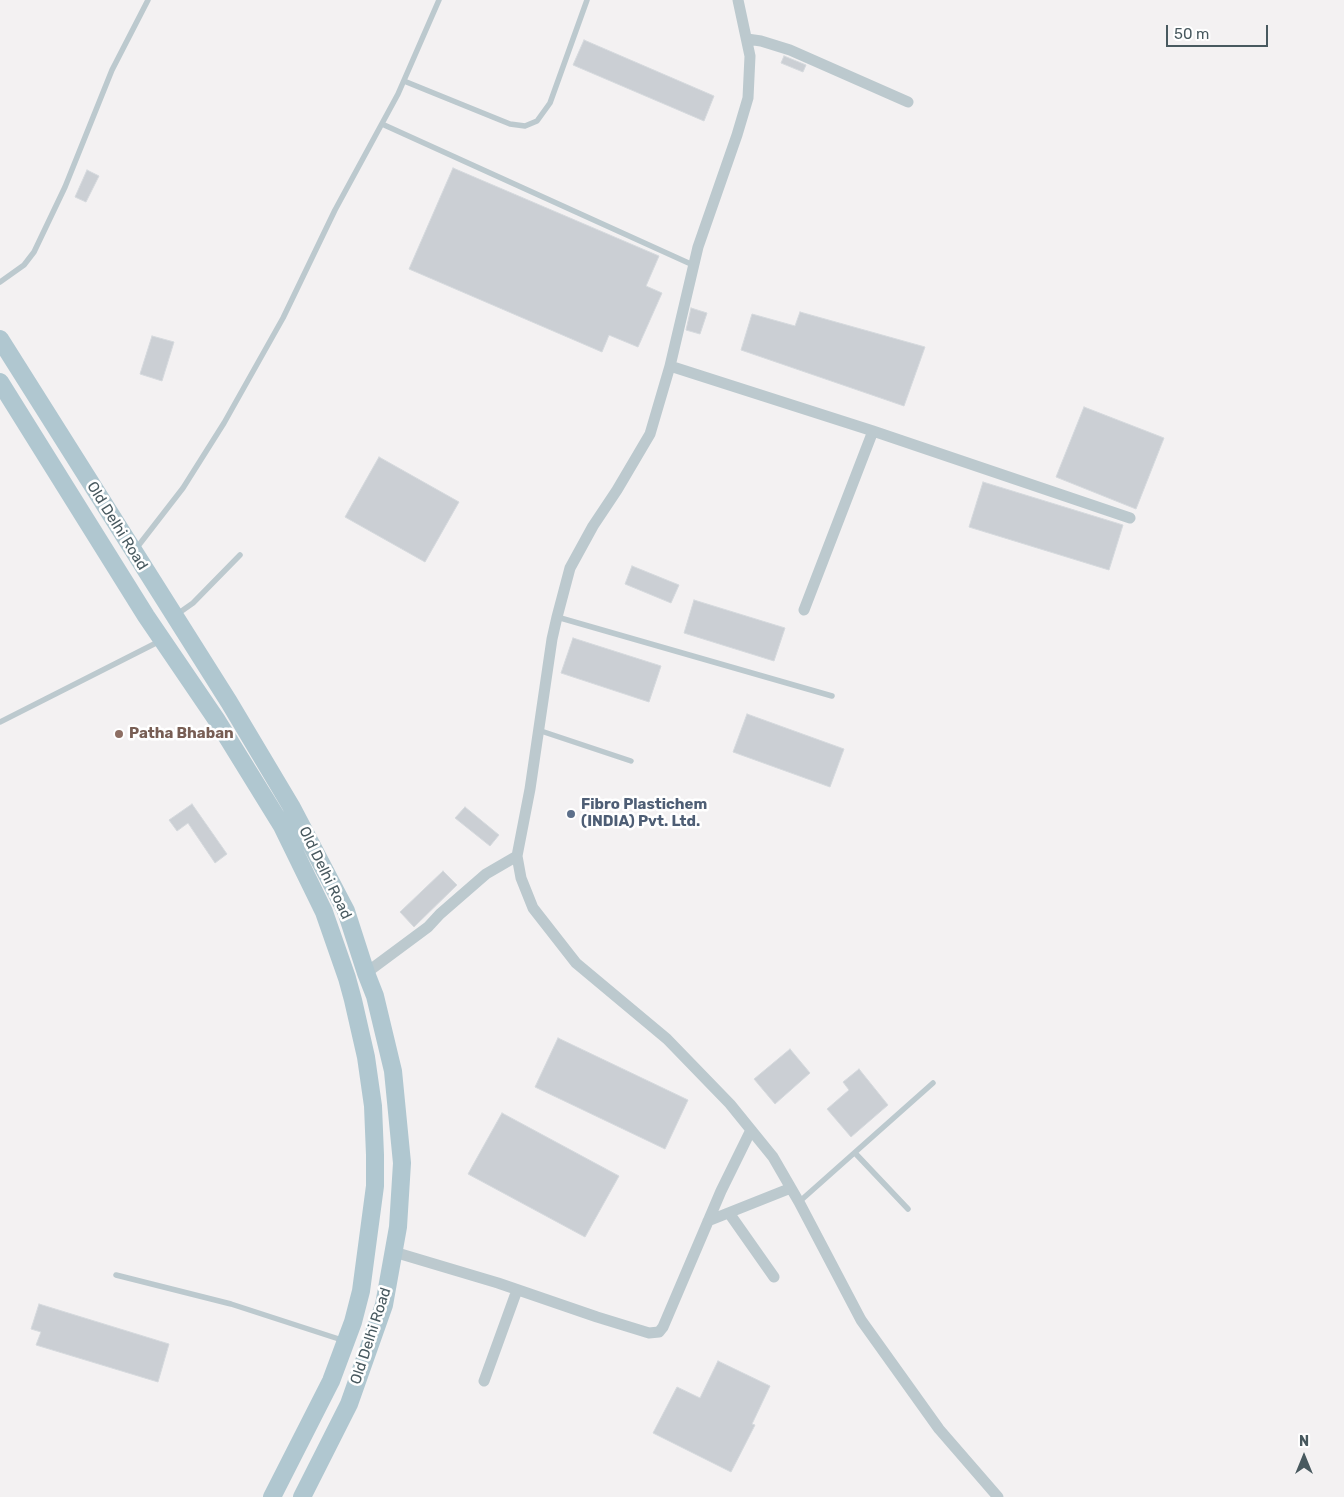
<!DOCTYPE html>
<style>
body{margin:0}
#map{position:relative;width:1344px;height:1497px;overflow:hidden;background:#f3f1f2;font-family:Rubik,sans-serif}
canvas{display:block}
.north{position:absolute;left:1279px;top:1432px;width:50px;height:50px;-webkit-text-stroke:4px #fff;paint-order:stroke;rotate:0deg;font-size:14px;font-weight:700;line-height:20px;text-align:center;color:#48595f}
.north::after{content:'';display:block;margin:auto;width:18px;height:22px;background:#48595f;clip-path:polygon(50% 0,100% 100%,50% 72%,0 100%)}
.scale{position:absolute;left:1166px;top:25px;width:102px;height:22px;box-sizing:border-box;border:2px solid #48595f;border-top:0;padding-left:6px;font-size:15px;line-height:18px;white-space:nowrap;color:#48595f;-webkit-text-stroke:4px #fff;paint-order:stroke}
</style>
<div id="map">
<canvas width="1344" height="1497"></canvas>
<div class="north">N</div>
<div class="scale">50 m</div>
</div>
<script>
const g = document.querySelector('canvas').getContext('2d');
g.lineJoin = 'round';
function fill(path, color) {
  g.fillStyle = color;
  g.fill(path, 'evenodd');
}
function poly(rows) {
  const path = new Path2D();
  for (const r of rows) {
    path.moveTo(r[0], r[1]);
    for (let i = 2; i < r.length; i += 2) path.lineTo(r[i], r[i + 1]);
  }
  return path;
}
function strokePath(path, color, width, dash) {
  g.strokeStyle = color;
  g.lineWidth = width;
  g.lineCap = dash ? 'butt' : 'round';
  g.setLineDash(dash || []);
  g.stroke(path);
}
function label(font, color, halo, rows, align = 'center') {
  g.font = font + ' Rubik,sans-serif';
  g.lineWidth = 5;
  g.setLineDash([]);
  g.textBaseline = 'middle';
  g.strokeStyle = halo;
  g.fillStyle = color;
  for (const [text, x, y, turn = 0] of rows) {
    g.save();
    g.translate(x, y);
    g.rotate((+turn || 0) * Math.PI / 180);
    g.textAlign = isNaN(turn) ? turn : align;
    if (halo) g.strokeText(text, 0, 0);
    g.fillText(text, 0, 0);
    g.restore();
  }
}
const building = poly([
 [584,40,714,96,704,121,573,65,584,40],
 [784,56,806,65,803,72,781,63,784,56],
 [453,168,659,256,646,286,662,293,638,347,609,335,602,352,409,269,453,168],
 [87,170,99,176,86,202,75,197,87,170],
 [691,308,707,313,700,334,686,330,691,308],
 [800,312,925,347,904,406,741,350,752,314,795,326,800,312],
 [152,336,174,342,162,381,140,374,152,336],
 [1084,407,1164,438,1136,509,1056,477,1084,407],
 [379,457,459,502,425,562,345,517,379,457],
 [983,482,1123,525,1109,570,969,527,983,482],
 [632,566,679,585,671,603,625,584,632,566],
 [694,600,785,628,774,661,684,633,694,600],
 [573,638,661,666,649,702,561,673,573,638],
 [747,714,844,749,830,787,733,752,747,714],
 [192,804,227,854,215,863,188,823,177,831,169,820,192,804],
 [465,807,499,835,490,846,455,818,465,807],
 [443,871,457,885,414,927,400,912,443,871],
 [558,1038,688,1100,665,1149,535,1087,558,1038],
 [790,1049,810,1073,775,1104,754,1079,790,1049],
 [859,1069,888,1105,851,1137,827,1109,849,1090,843,1082,859,1069],
 [502,1113,619,1176,585,1237,468,1174,502,1113],
 [39,1304,169,1344,158,1382,36,1345,41,1332,31,1329,39,1304],
 [718,1361,770,1386,752,1424,755,1425,731,1472,653,1433,677,1387,700,1398,718,1361]
]);
const service = poly([
 [404,81,510,124,525,126,537,121,550,103,587,0],
 [382,124,693,265],
 [0,282,24,265,34,252,65,187,112,70,148,0],
 [135,550,183,488,224,423,283,318,335,210,398,94,439,0],
 [176,615,193,603,240,555],
 [557,617,832,696],
 [0,722,160,641],
 [538,730,631,761],
 [855,1153,908,1209],
 [799,1202,933,1083],
 [116,1275,231,1304,345,1341]
]);
const minor = poly([
 [738,0,750,56,748,98,737,135,698,247,670,366,650,434,617,490,593,526,570,568,557,617,552,639,530,789,517,856,521,878,533,908,576,963,667,1039,730,1104,773,1157,799,1202,861,1320,939,1429,998,1497],
 [747,39,761,41,790,50,908,102],
 [670,366,873,431,1130,518],
 [804,610,873,431],
 [366,973,428,927,440,914,486,874,517,856],
 [729,1213,774,1277],
 [708,1221,791,1188],
 [394,1252,498,1283,597,1317,649,1333,659,1332,663,1327,721,1191,751,1130],
 [484,1381,517,1290]
]);
const primary = poly([
 [0,339,229,702,291,806,346,911,366,973,375,996,393,1071,402,1163,398,1227,384,1305,349,1404,302,1497],
 [0,382,146,616,216,719,282,826,324,912,347,978,353,1000,366,1057,373,1106,375,1155,375,1186,361,1291,353,1322,331,1381,272,1497]
]);
const markers = [
 [119,734,5,"#8d6e63"],
 [571,814,5,"#5c6f8a"]
];
const streetNames = [
 ["Old Delhi Road",117,526,58],
 ["Old Delhi Road",325,873,64],
 ["Old Delhi Road",371,1336,-72]
];
const educationNames = [
 ["Patha Bhaban",129,734]
];
const serviceNames = [
 ["Fibro Plastichem",581,805],
 ["(INDIA) Pvt. Ltd.",581,822]
];
fill(building, '#cbcfd4');
strokePath(building, '#d5d9dd', 1);
strokePath(service, '#bcc9ce', 5.5);
strokePath(minor, '#bcc9ce', 11);
strokePath(primary, '#b0c7d0', 18);
for (const [x, y, r, color] of markers) {
  const dot = new Path2D();
  dot.arc(x, y, r, 0, 2 * Math.PI);
  g.fillStyle = color;
  g.fill(dot);
  strokePath(dot, '#fff', 2);
}
label('15px', '#48595f', '#fff', streetNames);
label('bold 15px', '#785e54', '#fff', educationNames, 'left');
label('bold 15px', '#4e5e75', '#fff', serviceNames, 'left');
</script>
